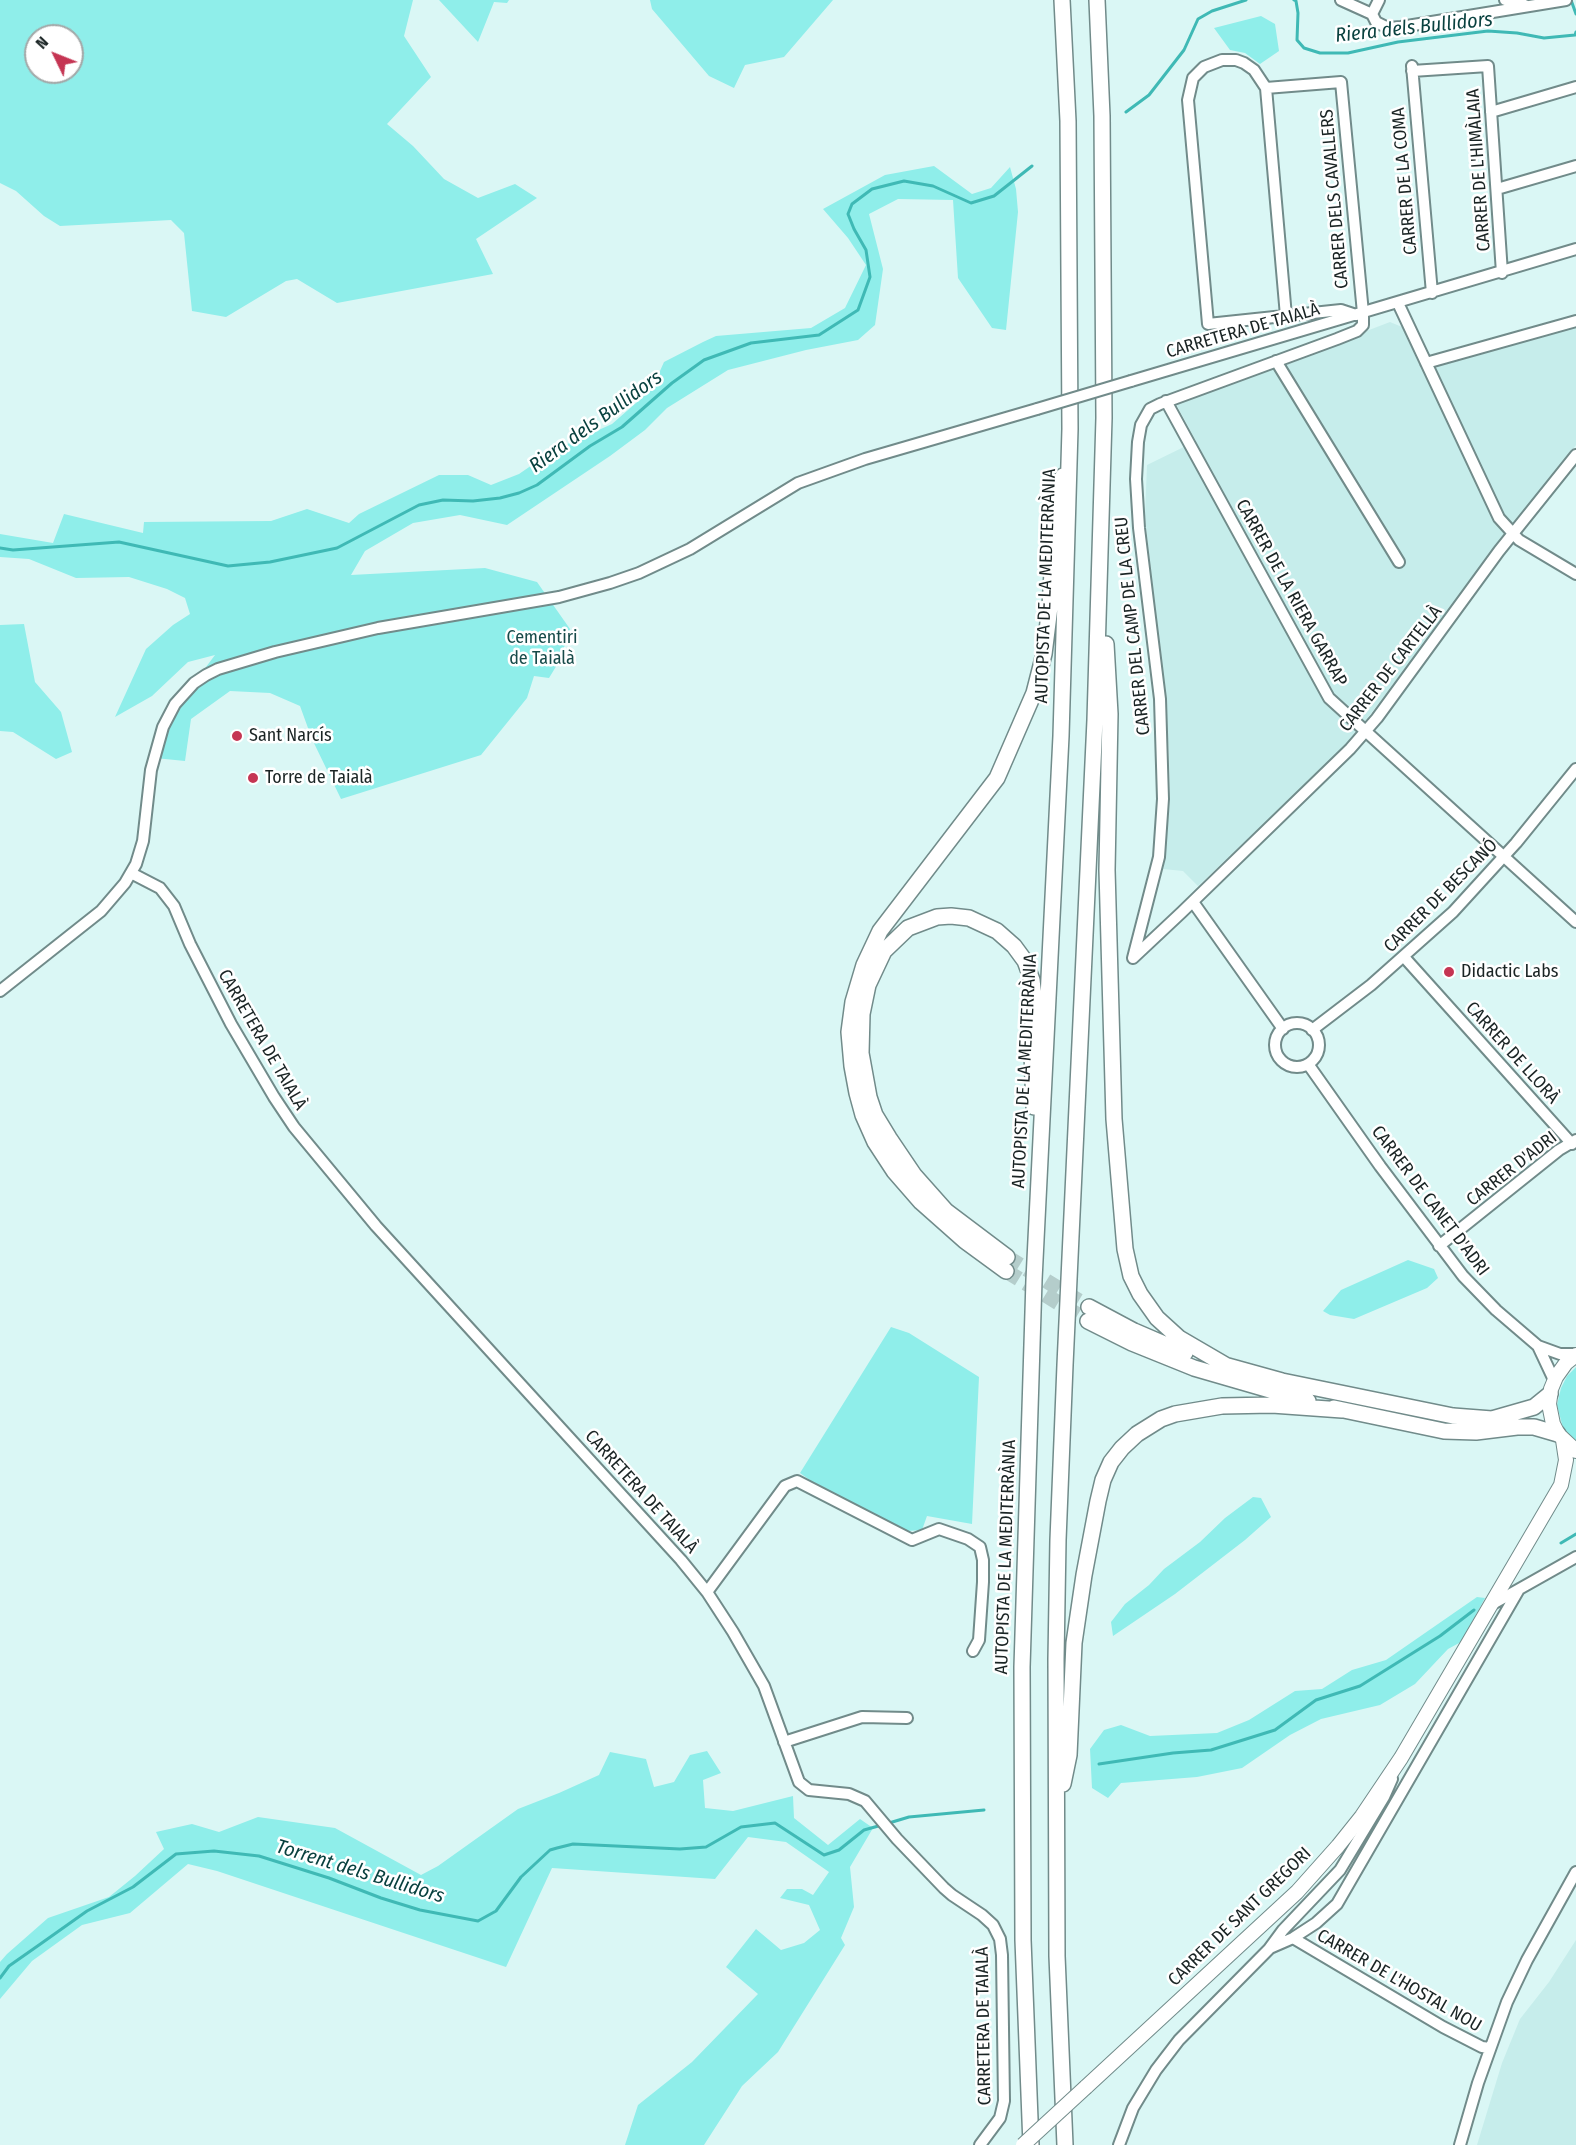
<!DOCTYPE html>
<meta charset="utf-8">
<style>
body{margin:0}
#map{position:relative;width:1576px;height:2145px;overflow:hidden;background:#daf7f5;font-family:"Fira Sans Condensed",sans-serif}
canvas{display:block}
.north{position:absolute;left:24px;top:24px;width:60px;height:60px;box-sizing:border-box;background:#fff;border:2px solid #a3a7a7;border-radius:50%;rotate:313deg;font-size:16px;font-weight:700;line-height:24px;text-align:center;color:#1a2424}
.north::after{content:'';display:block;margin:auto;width:21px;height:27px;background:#c53553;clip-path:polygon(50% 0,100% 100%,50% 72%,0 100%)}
</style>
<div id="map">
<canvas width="1576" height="2145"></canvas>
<div class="north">N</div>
</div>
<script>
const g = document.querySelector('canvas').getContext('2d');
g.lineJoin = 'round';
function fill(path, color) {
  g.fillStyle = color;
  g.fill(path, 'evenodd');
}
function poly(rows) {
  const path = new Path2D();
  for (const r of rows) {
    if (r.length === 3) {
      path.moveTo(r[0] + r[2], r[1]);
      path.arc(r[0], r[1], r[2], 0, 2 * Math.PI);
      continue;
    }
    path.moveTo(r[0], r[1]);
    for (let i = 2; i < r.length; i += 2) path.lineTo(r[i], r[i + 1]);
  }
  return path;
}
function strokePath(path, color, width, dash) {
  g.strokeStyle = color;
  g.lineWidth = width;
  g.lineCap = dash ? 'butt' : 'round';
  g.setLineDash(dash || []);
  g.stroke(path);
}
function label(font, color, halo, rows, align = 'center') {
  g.font = font + ' "Fira Sans Condensed",sans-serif';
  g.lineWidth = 5;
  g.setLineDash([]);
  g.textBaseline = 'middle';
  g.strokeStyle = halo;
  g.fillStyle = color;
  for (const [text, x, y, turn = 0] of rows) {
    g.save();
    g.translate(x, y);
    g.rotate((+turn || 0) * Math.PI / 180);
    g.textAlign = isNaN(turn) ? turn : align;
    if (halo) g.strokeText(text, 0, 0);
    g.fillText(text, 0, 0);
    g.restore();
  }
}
const built = poly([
 [1390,322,1402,327,1422,370,1576,325,1576,445,1346,746,1198,886,1183,871,1163,869,1170,802,1169,752,1145,516,1147,465,1196,441,1176,404],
 [1576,1940,1576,2145,1477,2145,1502,2063,1520,2019,1549,1982]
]);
const green = poly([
 [0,0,413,0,404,36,431,77,387,124,413,146,444,179,478,198,515,184,537,198,476,239,493,274,337,303,297,279,286,281,226,317,192,311,184,233,171,220,60,226,44,216,16,191,0,183],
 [36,36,72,36,72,72,36,72],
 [439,0,509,0,507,3,494,2,478,42],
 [650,0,833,0,784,57,745,65,734,88,709,76,652,9],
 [1261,16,1275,24,1279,51,1260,64,1245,53,1230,50,1214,28],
 [934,166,972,194,991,188,1010,167,1016,189,1018,212,1006,330,992,328,958,278,953,200,898,199,869,214,883,269,875,325,858,340,806,350,728,370,667,408,645,430,610,456,507,525,460,515,413,523,365,551,351,575,485,568,537,582,570,629,560,660,549,678,534,676,527,698,481,755,341,799,312,739,300,706,270,693,230,691,191,719,185,761,155,758,163,719,194,683,215,655,188,662,152,696,115,717,146,649,173,625,190,614,185,598,167,589,129,577,76,578,29,559,0,557,0,534,53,543,64,514,143,533,144,522,271,521,307,509,349,523,359,514,439,475,468,475,491,485,519,474,554,450,612,424,652,389,664,362,703,342,716,336,811,328,845,308,866,265,848,238,823,209,885,175],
 [24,624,35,682,61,712,72,752,56,759,13,732,0,731,0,625],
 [1408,1260,1434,1269,1438,1278,1427,1288,1354,1319,1330,1315,1323,1311,1341,1290],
 [891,1327,909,1333,979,1377,972,1524,927,1516,922,1530,907,1531,811,1481,800,1473],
 [1576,1367,1576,1442,1563,1428,1557,1405,1561,1388,1567,1376],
 [1253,1497,1261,1498,1271,1517,1245,1540,1175,1594,1113,1636,1111,1622,1125,1604,1149,1585,1164,1569,1200,1542,1225,1518],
 [1477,1597,1485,1598,1461,1642,1448,1649,1415,1684,1380,1705,1321,1719,1290,1735,1242,1768,1197,1777,1121,1783,1108,1798,1092,1788,1090,1749,1104,1730,1121,1725,1150,1736,1217,1733,1249,1720,1295,1691,1322,1689,1352,1670,1386,1660],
 [707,1751,721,1773,703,1780,705,1808,733,1811,793,1796,794,1818,828,1845,860,1819,873,1828,850,1867,854,1907,841,1938,845,1945,778,2052,742,2086,704,2145,625,2145,638,2105,692,2062,758,1994,726,1967,756,1929,781,1950,804,1943,820,1930,809,1905,780,1898,787,1889,802,1889,813,1895,829,1872,786,1842,748,1837,715,1879,552,1868,506,1967,217,1871,188,1864,130,1913,82,1925,32,1961,0,1999,0,1962,7,1954,48,1918,109,1897,135,1876,164,1849,156,1832,192,1824,219,1832,258,1817,335,1828,421,1875,438,1866,518,1809,559,1793,599,1775,610,1752,646,1759,654,1787,674,1782,690,1755]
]);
const stream = poly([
 [1294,0,1296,1,1298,13,1297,40,1304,48,1320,53,1348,53,1398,42,1488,31,1517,33,1544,38,1575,35,1576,32],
 [1571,0,1576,14],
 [1126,112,1149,95,1184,50,1198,19,1212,11,1246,0],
 [0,548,13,550,119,542,228,566,270,562,337,548,419,505,443,500,473,501,500,498,519,493,537,485,590,446,622,427,672,383,704,360,751,343,819,335,858,310,870,277,866,250,854,229,848,214,852,204,872,189,904,181,933,186,971,203,994,196,1032,166],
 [1561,1543,1576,1534],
 [1099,1764,1173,1753,1211,1750,1275,1730,1316,1700,1360,1686,1440,1636,1474,1610],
 [889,1823,909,1817,984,1810],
 [0,1978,9,1966,39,1945,87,1911,133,1887,176,1854,214,1851,259,1856,329,1878,381,1898,420,1910,478,1921,496,1911,521,1877,550,1850,557,1848,573,1844,680,1849,706,1847,741,1827,775,1823,824,1855,839,1850,864,1830,882,1825]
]);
const highwayTunnel = poly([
 [1007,1257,1089,1307],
 [1006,1271,1088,1321]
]);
const minor = poly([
 [1341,0,1372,14],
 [1505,0,1525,5],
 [1372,14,1376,22,1388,28,1401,27,1566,0],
 [1372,14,1379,0],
 [1412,66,1432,293],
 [1412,71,1488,66,1502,273],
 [1266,88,1286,316],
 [1491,112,1576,87],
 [1497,189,1576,166],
 [1398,303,1499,518,1519,540,1576,574],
 [1276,361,1399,562],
 [1426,363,1576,321],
 [1131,381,1576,249],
 [1166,401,1329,698,1576,922],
 [131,873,160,888,174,906,190,944,231,1024,274,1097,294,1127,376,1226,681,1560,707,1592,733,1632,764,1686,799,1782,809,1790,849,1794,865,1801,897,1839,944,1888,952,1895,982,1915,993,1925,1000,1939,1002,1955,1004,2101,1000,2118,980,2145],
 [1193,902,1283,1029],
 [1404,957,1572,1144],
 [1133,958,1159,857,1163,799,1160,699,1139,528,1136,479,1138,442,1141,425,1150,409,1160,404,1337,339,1357,331,1363,325,1363,313,1341,82,1266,88,1254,70,1244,63,1236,60,1222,60,1204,67,1193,78,1188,100,1208,324,1341,310,1356,315],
 [1133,958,1182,912,1350,749,1377,718,1499,551,1576,455],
 [0,991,101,911,125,883,136,864,143,841,151,770,163,727,175,704,194,683,206,675,218,669,275,652,378,628,559,597,610,583,639,573,690,549,798,483,865,459,1037,409],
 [1297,1045,22],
 [1312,1030,1371,985,1453,912,1516,843,1576,769],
 [1308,1064,1380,1166,1463,1276,1496,1310,1538,1346,1560,1354,1576,1354],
 [1439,1246,1559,1150,1576,1140],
 [1538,1346,1554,1380],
 [707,1592,785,1486,797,1481,912,1540,939,1529,968,1539,980,1547,983,1560,983,1582,979,1640,973,1651],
 [1491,1605,1576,1557],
 [784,1742,862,1717,907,1718],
 [1293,1938,1443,2027,1482,2047,1490,2048],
 [1270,1948,1293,1938,1316,1923,1337,1904,1518,1591],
 [1119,2145,1133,2108,1156,2070,1179,2040,1269,1949,1283,1930,1340,1870,1384,1797,1392,1779],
 [1460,2145,1478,2083,1507,2002,1527,1960,1576,1872]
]);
const major = poly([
 [1576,1355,1566,1363,1556,1377,1551,1389,1549,1404,1553,1424,1558,1434,1576,1451],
 [1086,2087,1297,1892,1338,1846,1362,1816,1401,1758,1561,1485,1566,1460,1563,1440]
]);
const highway = poly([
 [1106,644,1110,714,1107,870,1114,1119,1125,1249,1131,1276,1140,1294,1157,1318,1179,1338,1227,1366],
 [1007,1257,946,1211,914,1175,889,1138,875,1115,869,1097,861,1053,862,1014,868,985,884,951,908,928,937,917,951,916,969,918,997,931,1014,946,1025,961,1032,980,1034,997,1032,1053,1034,1107],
 [1006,1271,965,1241,921,1202,894,1171,875,1142,863,1115,857,1093,852,1066,849,1032,853,1002,864,965,880,931,997,778,1034,693,1044,654,1050,607,1056,502,1063,476],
 [1089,1307,1134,1331,1185,1353],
 [1088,1321,1132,1343,1194,1368,1308,1401],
 [1217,1363,1282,1381,1453,1416,1492,1419,1534,1407,1550,1394],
 [1334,1408,1444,1431,1476,1432,1517,1427,1534,1427,1558,1434],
 [1063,1784,1069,1755,1074,1643,1084,1575,1098,1501,1103,1480,1111,1462,1122,1448,1137,1434,1161,1419,1175,1414,1222,1406,1272,1405,1342,1410],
 [1031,2145,1023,1940,1022,1667,1034,1280,1061,736,1070,429,1068,121,1062,0],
 [1065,2145,1057,1956,1056,1659,1058,1540,1065,1365,1095,720,1104,418,1102,116,1097,0]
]);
const minorBridge = poly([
 [1037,409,1131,381]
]);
const majorBridge = poly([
 [1023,2145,1086,2087]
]);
const markers = [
 [237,736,6,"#c53553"],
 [253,778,6,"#c53553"],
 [1449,972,6,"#c53553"]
];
const streetNames = [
 ["CARRER DE L'HIMÀLAIA",1479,170,-94],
 ["CARRER DE LA COMA",1405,181,-95],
 ["CARRER DELS CAVALLERS",1335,199,-95],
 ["CARRETERA DE TAIALÀ",1243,331,-16],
 ["AUTOPISTA DE LA MEDITERRÀNIA",1046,586,-88],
 ["CARRER DE LA RIERA GARRAP",1291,593,61],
 ["CARRER DEL CAMP DE LA CREU",1133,626,-96],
 ["CARRER DE CARTELLÀ",1391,669,-52],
 ["CARRER DE BESCANÓ",1441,896,-45],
 ["CARRETERA DE TAIALÀ",262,1040,60],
 ["CARRER DE LLORÀ",1512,1053,48],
 ["AUTOPISTA DE LA MEDITERRÀNIA",1025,1071,-87],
 ["CARRER D'ADRI",1512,1169,-38],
 ["CARRER DE CANET D'ADRI",1430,1201,53],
 ["CARRETERA DE TAIALÀ",641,1492,48],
 ["AUTOPISTA DE LA MEDITERRÀNIA",1006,1557,-88],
 ["CARRER DE SANT GREGORI",1240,1917,-44],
 ["CARRER DE L'HOSTAL NOU",1399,1981,30],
 ["CARRETERA DE TAIALÀ",984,2026,-91]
];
const parkNames = [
 ["Cementiri",542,638],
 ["de Taialà",542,659]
];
const poiNames = [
 ["Sant Narcís",249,736],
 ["Torre de Taialà",265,778],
 ["Didactic Labs",1461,972]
];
const waterNames = [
 ["Riera dels Bullidors",1414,28,-6],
 ["Riera dels Bullidors",596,422,-36],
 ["Torrent dels Bullidors",360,1872,17]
];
fill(built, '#c6edeb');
fill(green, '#8feeea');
strokePath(stream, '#3fb9b5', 3);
strokePath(highwayTunnel, '#b4cdcb', 15, [15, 8]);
strokePath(minor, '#718b8a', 14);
strokePath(major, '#718b8a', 16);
strokePath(highway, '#718b8a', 18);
strokePath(minor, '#fff', 10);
strokePath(major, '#fff', 14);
strokePath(highway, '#fff', 15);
strokePath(minorBridge, '#718b8a', 14, []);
strokePath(majorBridge, '#718b8a', 16, []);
strokePath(minorBridge, '#fff', 10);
strokePath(majorBridge, '#fff', 14);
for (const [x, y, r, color] of markers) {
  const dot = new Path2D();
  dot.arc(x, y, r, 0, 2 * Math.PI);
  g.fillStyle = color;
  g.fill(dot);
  strokePath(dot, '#fff', 2);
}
label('18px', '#1a2424', '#fff', streetNames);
label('18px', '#174b4a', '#fff', parkNames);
label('18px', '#1a2424', '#fff', poiNames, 'left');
label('italic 20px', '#09413f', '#fff', waterNames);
</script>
